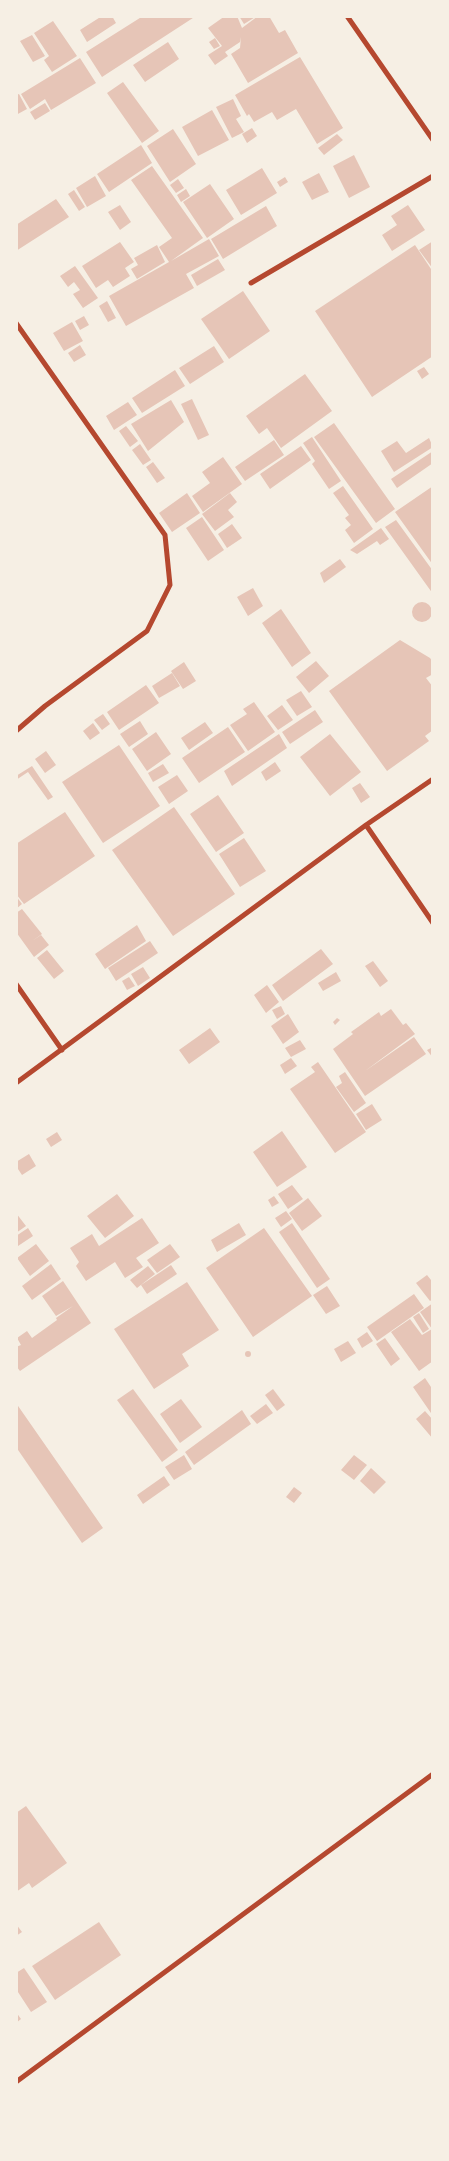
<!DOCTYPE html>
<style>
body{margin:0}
#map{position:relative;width:449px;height:2161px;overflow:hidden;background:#f6efe4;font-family:Roboto,sans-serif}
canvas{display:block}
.frame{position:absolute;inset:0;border:18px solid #f6efe4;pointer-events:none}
</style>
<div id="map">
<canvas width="449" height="2161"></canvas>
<div class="frame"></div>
</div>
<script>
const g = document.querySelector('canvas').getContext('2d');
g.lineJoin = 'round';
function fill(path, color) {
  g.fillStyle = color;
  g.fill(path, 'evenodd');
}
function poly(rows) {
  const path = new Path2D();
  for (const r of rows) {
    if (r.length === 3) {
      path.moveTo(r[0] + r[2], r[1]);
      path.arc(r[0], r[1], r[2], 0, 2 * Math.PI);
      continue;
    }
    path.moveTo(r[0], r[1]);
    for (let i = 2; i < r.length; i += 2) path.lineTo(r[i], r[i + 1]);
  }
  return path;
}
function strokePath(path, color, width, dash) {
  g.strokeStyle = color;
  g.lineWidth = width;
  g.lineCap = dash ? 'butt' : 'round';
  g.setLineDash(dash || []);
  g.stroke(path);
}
const building = poly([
 [102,16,112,16,116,23,87,42,80,30],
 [143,16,196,16,102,77,86,52],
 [225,16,237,16,242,28,258,16,269,16,279,33,285,30,298,53,248,83,231,54,240,48,241,37,240,42,225,52,228,56,215,65,208,55,222,46,208,28],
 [239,16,257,16,244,24],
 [53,21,77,56,52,72,44,60,49,56,34,33],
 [32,35,45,56,33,62,20,41],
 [215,38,220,46,214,49,209,42],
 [168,42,179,59,145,82,133,65],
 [300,57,343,128,317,144,296,109,277,120,272,112,254,122,249,114,247,116,235,95],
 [80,58,96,83,51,110,45,99,30,109,21,94],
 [123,82,159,131,142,143,107,93],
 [19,94,27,109,16,115,16,95],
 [233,99,241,116,236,119,244,132,232,138,216,107],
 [45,103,50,111,35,120,30,112],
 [212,110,229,140,198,156,182,127],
 [252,128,257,136,247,143,242,134],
 [173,129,196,164,170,182,147,146],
 [337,134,343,140,324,155,318,148],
 [141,145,152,163,109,192,97,174],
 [354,155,370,187,349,198,333,166],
 [152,166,203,238,171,261,209,239,219,256,186,274,194,288,126,326,109,296,169,262,159,247,172,238,131,180],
 [262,168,277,193,241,215,226,190],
 [319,173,329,192,312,200,302,182],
 [95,176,106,196,87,207,76,188],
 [285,177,288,182,280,187,277,182],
 [178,179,184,188,176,193,170,185],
 [210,184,234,219,207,238,183,202],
 [186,189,190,196,181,202,177,195],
 [74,190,85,207,79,211,68,194],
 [56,199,69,217,16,251,16,225],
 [120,205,131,222,120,230,108,212],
 [408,205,425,230,392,251,382,235,397,225,391,216],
 [266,206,277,226,223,259,211,239],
 [433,241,433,269,419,250],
 [120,242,134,262,125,268,130,276,113,287,108,280,96,288,82,266],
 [157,245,165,262,137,279,131,269,138,265,134,258],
 [415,245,433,272,433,356,372,397,315,311],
 [218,259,225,270,197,286,191,275],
 [75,266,98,298,83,308,73,294,80,290,74,282,68,287,60,276],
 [243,291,270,331,229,359,201,319],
 [107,301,116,318,108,322,99,306],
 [84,316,89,325,80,330,75,321],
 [72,322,83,341,64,351,53,333],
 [80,345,86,355,74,362,68,353],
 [214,346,224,362,190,384,179,368],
 [424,367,429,374,422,379,417,371],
 [175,370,185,386,142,413,132,398],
 [305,374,332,411,281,448,267,428,259,434,246,416],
 [192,399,209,435,198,440,181,404],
 [171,400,184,422,148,451,131,424],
 [128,402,137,415,114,430,106,416],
 [334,423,395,509,376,523,314,437],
 [126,426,138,441,130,447,119,431],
 [312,437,341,481,329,489,312,464,315,461,303,443],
 [429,438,433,447,394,472,381,451,397,441,406,453],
 [274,440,284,455,245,481,235,467],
 [140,444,151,460,143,465,132,450],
 [301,446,311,460,270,489,260,474],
 [433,451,433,463,397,488,391,479],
 [223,457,242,484,203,512,192,496,210,483,202,472],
 [153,462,165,478,157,483,146,467],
 [343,486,373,529,354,543,345,530,351,525,345,518,349,515,333,493],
 [433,486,433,565,395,512],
 [187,493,200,513,172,532,159,513],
 [230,493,237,502,228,510,234,517,215,531,202,514],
 [202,517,224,550,208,561,186,528],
 [396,520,433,571,433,594,385,527],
 [232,524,242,538,227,548,218,534],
 [381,528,389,539,380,545,377,541,357,554,350,550],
 [340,559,346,567,324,583,320,573],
 [253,588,263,606,248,616,237,597],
 [422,612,10],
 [281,609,311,653,292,667,262,623],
 [400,640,430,658,433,662,433,674,426,678,433,687,433,730,425,736,429,741,387,771,329,691],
 [316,661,329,676,309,693,296,677],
 [184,662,196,681,183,689,171,671],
 [172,673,180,686,159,698,152,686],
 [146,685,159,703,119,730,107,712],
 [301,691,312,707,297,716,286,700],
 [254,702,275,732,248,751,230,725,247,714,243,709],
 [282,705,293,720,278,730,267,716],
 [315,710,323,722,290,744,282,732],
 [103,714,110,724,102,730,94,720],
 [140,721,148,734,129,747,120,734],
 [205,722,213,733,189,750,181,738],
 [93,723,100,733,90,740,83,731],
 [228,727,245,752,199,783,182,758],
 [156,732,171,754,147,771,132,749],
 [279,734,287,748,232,786,224,771],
 [330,734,361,772,330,796,300,757],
 [119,745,160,806,103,843,62,782],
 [46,751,56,765,45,773,35,759],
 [275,762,281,771,266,781,261,772],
 [163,764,169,773,153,782,148,773],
 [32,766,53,797,48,800,28,772,16,780,16,776],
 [177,775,188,791,169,804,158,787],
 [360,783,370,797,361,803,352,788],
 [218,795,244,833,216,852,190,814],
 [174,807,235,894,173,936,112,850],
 [65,812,95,856,24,904,16,894,16,844],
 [244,838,266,871,240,887,219,854],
 [16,896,22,904,16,909],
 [22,909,42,934,32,941,41,935,49,945,34,957,16,932,16,913],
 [137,925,146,941,105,969,95,954],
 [150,941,158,953,116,981,108,968],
 [321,949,333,964,283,1001,272,985],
 [47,950,64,971,54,979,37,958],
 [373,961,388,981,380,987,365,966],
 [143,967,150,978,138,986,131,974],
 [336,972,341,981,323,991,318,983],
 [129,977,135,986,127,990,122,981],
 [267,985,279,1002,266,1013,254,995],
 [281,1006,285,1014,277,1019,272,1010],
 [391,1009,403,1025,406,1023,415,1034,365,1071,414,1037,426,1054,365,1096,333,1049,353,1034,351,1032,379,1012,381,1016],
 [288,1014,299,1032,283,1044,271,1026],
 [337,1018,340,1020,335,1025,333,1022],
 [210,1028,220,1042,189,1064,179,1050],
 [300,1040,306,1049,291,1057,285,1048],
 [433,1047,433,1058,427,1050],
 [291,1058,297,1066,285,1074,280,1065],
 [318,1062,366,1132,335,1153,290,1089,315,1072,311,1067],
 [345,1072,366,1103,354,1112,336,1087,342,1083,339,1076],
 [372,1104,382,1120,366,1130,356,1114],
 [282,1131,307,1167,277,1187,253,1152],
 [57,1132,62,1140,51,1147,46,1139],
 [29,1154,36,1166,22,1175,16,1166,16,1162],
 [292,1185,303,1199,288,1209,278,1194],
 [117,1194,134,1216,105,1238,87,1216],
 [274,1196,279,1203,272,1207,268,1200],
 [308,1198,322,1216,302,1231,289,1213],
 [286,1211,292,1219,281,1227,275,1218],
 [16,1213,26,1226,16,1233],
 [142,1218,159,1243,136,1258,143,1267,125,1278,115,1262,86,1281,76,1266,79,1262,70,1248,92,1234,99,1246],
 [239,1223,246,1235,217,1252,211,1240],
 [292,1223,330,1279,317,1288,279,1232],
 [28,1228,33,1236,18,1246,16,1236],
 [264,1228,312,1296,253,1337,206,1268],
 [36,1244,49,1261,30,1276,17,1258],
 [170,1244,180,1257,157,1273,147,1260],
 [51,1264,61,1279,32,1300,22,1286],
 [171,1265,177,1274,147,1294,141,1285],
 [148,1266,155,1274,137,1288,130,1280],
 [427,1275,431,1280,433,1278,433,1299,430,1301,416,1283],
 [63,1281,91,1323,20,1371,16,1366,16,1347,21,1345,17,1338,27,1331,32,1338,57,1320,56,1318,73,1306,56,1316,42,1296],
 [187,1282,219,1330,182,1354,189,1366,154,1389,114,1329],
 [327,1286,340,1306,326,1314,313,1295],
 [414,1294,424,1308,377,1341,367,1327],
 [433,1303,433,1361,419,1371,391,1332,410,1319,422,1335,432,1329,420,1312],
 [419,1313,429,1329,423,1333,413,1317],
 [367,1332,373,1341,362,1348,357,1339],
 [385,1338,400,1359,391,1366,376,1344],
 [348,1341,356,1353,341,1362,334,1349],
 [248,1354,3],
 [425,1378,433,1390,433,1416,413,1387],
 [133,1389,178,1450,162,1462,117,1400],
 [273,1389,285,1405,277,1411,265,1395],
 [181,1399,202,1427,180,1443,160,1414],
 [16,1403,103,1528,82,1543,16,1447],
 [266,1404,273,1413,257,1424,250,1416],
 [242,1410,251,1424,194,1465,185,1452],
 [425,1411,433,1420,433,1439,416,1419],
 [184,1455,192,1469,174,1480,165,1467],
 [354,1455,367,1465,354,1480,341,1470],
 [371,1468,386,1482,374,1494,360,1481],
 [164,1476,170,1485,143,1504,137,1495],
 [294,1487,302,1493,294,1503,286,1497],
 [26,1806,67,1863,32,1888,29,1883,16,1892,16,1813],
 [99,1922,121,1955,55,2000,32,1966],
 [16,1924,22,1932,16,1936],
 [24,1968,47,2002,31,2012,16,1989,16,1973],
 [16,2012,21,2019,16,2023]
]);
const minor = poly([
 [347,16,433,140],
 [251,283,433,176],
 [16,323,165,535,170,585,147,631,45,706,16,731],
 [366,825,433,923],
 [16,984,62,1050],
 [16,1083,366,825,433,779],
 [16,2082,433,1774]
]);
fill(building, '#e6c5b7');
strokePath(minor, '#b5482f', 5);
</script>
